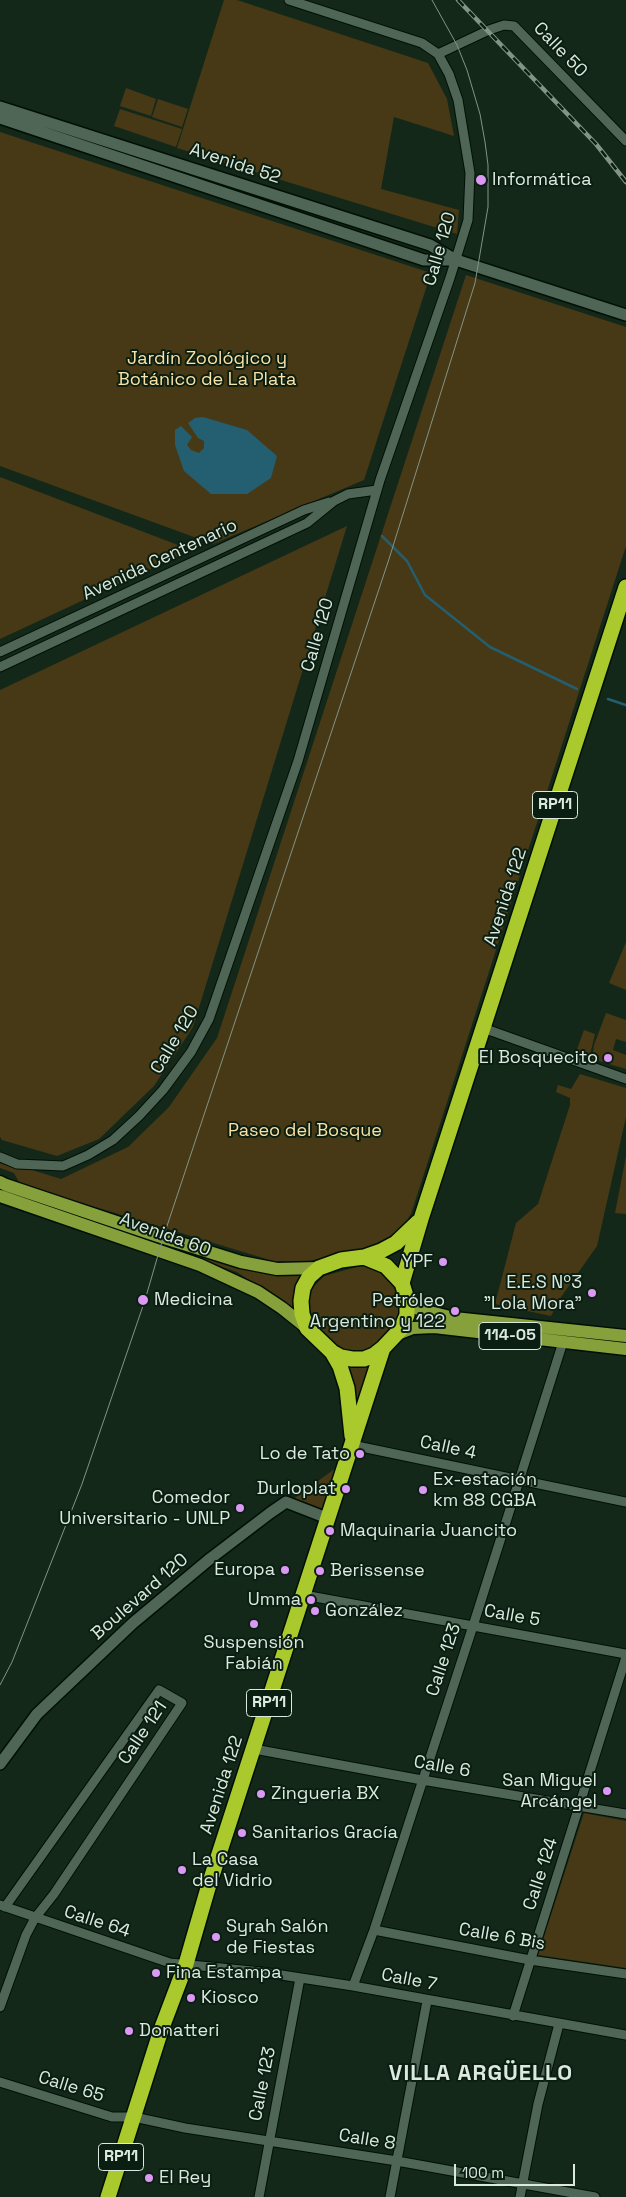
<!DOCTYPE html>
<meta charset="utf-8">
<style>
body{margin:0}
#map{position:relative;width:626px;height:2197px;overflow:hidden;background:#14281a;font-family:"Space Grotesk",sans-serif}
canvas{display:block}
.scale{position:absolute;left:454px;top:2164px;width:121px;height:22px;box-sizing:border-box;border:2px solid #dce9df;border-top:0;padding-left:6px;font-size:15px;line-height:18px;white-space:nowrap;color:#dce9df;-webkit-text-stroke:4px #0a1e11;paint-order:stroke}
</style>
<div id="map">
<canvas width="626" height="2197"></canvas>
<div class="scale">100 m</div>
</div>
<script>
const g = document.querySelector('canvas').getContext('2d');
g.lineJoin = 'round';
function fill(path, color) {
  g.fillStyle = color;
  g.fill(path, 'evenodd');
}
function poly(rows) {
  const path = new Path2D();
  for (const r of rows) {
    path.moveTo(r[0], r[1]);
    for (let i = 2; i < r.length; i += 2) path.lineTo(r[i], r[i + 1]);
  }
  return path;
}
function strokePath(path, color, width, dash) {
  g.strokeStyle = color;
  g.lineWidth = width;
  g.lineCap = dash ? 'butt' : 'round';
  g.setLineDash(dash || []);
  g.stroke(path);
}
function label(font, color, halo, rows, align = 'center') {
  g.font = font + ' "Space Grotesk",sans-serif';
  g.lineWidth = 4;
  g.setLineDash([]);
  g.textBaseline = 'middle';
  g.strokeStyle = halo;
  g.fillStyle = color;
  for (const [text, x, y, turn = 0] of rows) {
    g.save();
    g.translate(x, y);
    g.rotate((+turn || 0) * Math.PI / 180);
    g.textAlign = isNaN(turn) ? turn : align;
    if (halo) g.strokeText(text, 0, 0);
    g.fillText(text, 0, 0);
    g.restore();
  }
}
const green = poly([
 [224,0,237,0,428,63,447,99,454,136,394,117,381,189,459,210,457,234,177,148],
 [126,88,156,99,151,116,120,106],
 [158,99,188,109,182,127,152,117],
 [120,109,182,129,176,147,114,126],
 [0,132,431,273,364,480,213,544,0,466],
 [466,275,626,327,626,546,411,1214,393,1241,372,1247,301,1263,273,1261,20,1184,14,1173,0,1168,0,1160,61,1179,128,1147,169,1107,217,1038],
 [0,477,191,550,0,639],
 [347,526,193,1027,154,1086,99,1139,57,1156,2,1140,0,1137,0,690],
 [626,942,626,990,609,983],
 [606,1013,626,1020,626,1042,616,1039,613,1050,626,1055,626,1069,592,1059,594,1045],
 [584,1030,595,1034,589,1059,575,1055],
 [580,1074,626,1088,626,1117,597,1246,561,1297,551,1316,495,1304,516,1223,538,1204,570,1105,570,1098,556,1092,558,1085,571,1089],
 [626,1156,626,1214,615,1213],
 [170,1244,304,1274,294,1310,237,1272,168,1248],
 [364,1265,378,1270,392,1279,399,1291,404,1306,392,1334,367,1353,350,1353,337,1345,321,1330,311,1317,309,1302,312,1288,324,1276],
 [370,1365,354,1417,347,1366],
 [344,1462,326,1515,292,1500],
 [584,1813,626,1821,626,1968,538,1955]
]);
const water = poly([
 [203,417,247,430,277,456,271,478,247,494,211,494,184,471,175,445,175,430,181,426,192,437,187,445,191,450,199,453,204,448,204,441,198,438,188,423,195,418]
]);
const stream = poly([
 [382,536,407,561,425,595,490,647,577,689],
 [608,699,626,705]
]);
const street = poly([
 [438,54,489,30,504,25,514,26,626,141],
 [0,652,304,510,329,502],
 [0,667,307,523,334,501,348,494,377,490],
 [483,1028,626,1079],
 [0,1157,17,1164,63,1166,88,1155,113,1140,139,1116,163,1090,191,1052,209,1019,298,761,380,480,450,278,468,220,470,173,458,100,449,74,438,54,422,43,289,0],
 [352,1445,626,1502],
 [304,1595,626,1654],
 [254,1749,422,1780,626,1814],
 [0,1905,170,1963,262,1972,353,1986,626,2035],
 [374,1930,530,1960,626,1974],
 [353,1986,374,1930,473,1626,563,1342],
 [0,2007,26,1935,35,1918,54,1894,182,1703,159,1690,5,1907],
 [513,2016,626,1657],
 [0,2082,112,2117,134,2117,185,2128,397,2161,595,2197],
 [259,2197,300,1978],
 [390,2197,427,2001],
 [520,2197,538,2104,559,2024]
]);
const secondary = poly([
 [0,107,430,245,456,260,626,315],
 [0,118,424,260,454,260],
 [0,1764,37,1714,133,1623,211,1558,270,1513,286,1502,327,1518]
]);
const primary = poly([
 [0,1182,6,1185,158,1236,241,1262,277,1269,319,1268],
 [0,1196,200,1265,258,1292,282,1308,307,1328],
 [407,1299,418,1309,454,1318,626,1336],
 [395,1335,413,1328,434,1327,626,1349]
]);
const highway = poly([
 [364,1257,386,1266,402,1283,407,1299,407,1315,401,1329,383,1348,374,1355,364,1359,352,1359,341,1357,332,1352,307,1328,302,1314,301,1301,303,1288,309,1277,319,1268,341,1260,364,1257],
 [364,1257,381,1251,396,1243,418,1222],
 [402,1283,421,1219,626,587],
 [332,1352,340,1366,347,1388,352,1436],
 [108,2197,161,2030,186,1964,208,1888,383,1348]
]);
const tram = poly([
 [0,1685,12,1662,82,1484,145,1300,163,1238,389,559,475,283,488,207,488,165,485,142,480,114,467,70,457,45,432,0]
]);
const rail = poly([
 [458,0,596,144,626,182]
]);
const markers = [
 [481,180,6,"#dc99f4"],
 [608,1058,5,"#dc99f4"],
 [443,1262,5,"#dc99f4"],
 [592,1293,5,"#dc99f4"],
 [143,1300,6,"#dc99f4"],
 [455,1311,5,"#dc99f4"],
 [360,1454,5,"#dc99f4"],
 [346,1489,5,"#dc99f4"],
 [423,1490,5,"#dc99f4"],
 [240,1508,5,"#dc99f4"],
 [330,1531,5,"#dc99f4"],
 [285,1570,5,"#dc99f4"],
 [320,1571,5,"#dc99f4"],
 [311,1600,5,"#dc99f4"],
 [315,1611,5,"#dc99f4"],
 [254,1624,5,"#dc99f4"],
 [607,1791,5,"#dc99f4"],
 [261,1794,5,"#dc99f4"],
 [242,1833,5,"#dc99f4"],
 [182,1870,5,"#dc99f4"],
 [216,1937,5,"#dc99f4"],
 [156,1973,5,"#dc99f4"],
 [191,1998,5,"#dc99f4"],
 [129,2031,5,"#dc99f4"],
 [149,2178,5,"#dc99f4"]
];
const shields = [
 [555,805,45],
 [510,1336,62],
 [269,1703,45],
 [121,2157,45]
];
const shieldNames = [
 ["RP11",555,805],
 ["114-05",510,1336],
 ["RP11",269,1703],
 ["RP11",121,2157]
];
const streetNames = [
 ["Calle 50",560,50,46],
 ["Avenida 52",235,164,18],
 ["Calle 120",440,249,-74],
 ["Avenida Centenario",160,560,-25],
 ["Calle 120",318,635,-74],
 ["Avenida 122",506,897,-72],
 ["Calle 120",175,1040,-59],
 ["Avenida 60",165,1235,20],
 ["Calle 4",448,1448,12],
 ["Boulevard 120",140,1597,-41],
 ["Calle 5",512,1616,10],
 ["Calle 123",444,1660,-72],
 ["Calle 121",143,1733,-56],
 ["Calle 6",442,1767,10],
 ["Avenida 122",222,1785,-72],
 ["Calle 124",541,1874,-72],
 ["Calle 64",97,1922,18],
 ["Calle 6 Bis",502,1937,10],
 ["Calle 7",409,1980,11],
 ["Calle 123",263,2084,-79],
 ["Calle 65",71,2087,17],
 ["Calle 8",367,2140,9]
];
const poiNames = [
 ["Informática",492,180],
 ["El Bosquecito",598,1058,"right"],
 ["YPF",433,1262,"right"],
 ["E.E.S Nº3",582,1283,"right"],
 ["\"Lola Mora\"",582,1304,"right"],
 ["Medicina",154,1300],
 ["Petróleo",445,1301,"right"],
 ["Argentino y 122",445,1322,"right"],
 ["Lo de Tato",350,1454,"right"],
 ["Ex-estación",433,1480],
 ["km 88 CGBA",433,1501],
 ["Durloplat",336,1489,"right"],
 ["Comedor",230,1498,"right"],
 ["Universitario - UNLP",230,1519,"right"],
 ["Maquinaria Juancito",340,1531],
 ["Europa",275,1570,"right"],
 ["Berissense",330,1571],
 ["Umma",301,1600,"right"],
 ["González",325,1611],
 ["Suspensión",254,1643,"center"],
 ["Fabián",254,1664,"center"],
 ["San Miguel",597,1781,"right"],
 ["Arcángel",597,1802,"right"],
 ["Zingueria BX",271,1794],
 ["Sanitarios Gracía",252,1833],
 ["La Casa",192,1860],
 ["del Vidrio",192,1881],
 ["Syrah Salón",226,1927],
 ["de Fiestas",226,1948],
 ["Fina Estampa",166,1973],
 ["Kiosco",201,1998],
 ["Donatteri",139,2031],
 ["El Rey",159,2178]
];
const parkNames = [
 ["Jardín Zoológico y",207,359],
 ["Botánico de La Plata",207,380],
 ["Paseo del Bosque",305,1131]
];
const districtNames = [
 ["VILLA ARGÜELLO",481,2074]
];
fill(green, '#473915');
fill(water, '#235f70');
strokePath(stream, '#235f70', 2.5);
strokePath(street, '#011005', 11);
strokePath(secondary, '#011005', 14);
strokePath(primary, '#011005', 15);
strokePath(highway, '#011005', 18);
strokePath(street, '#4f6555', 9);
strokePath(secondary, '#4f6555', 11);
strokePath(primary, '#86a13c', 12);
strokePath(highway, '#aac92c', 15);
strokePath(tram, '#839387', 1);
strokePath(rail, '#839387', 4.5);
strokePath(rail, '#0a1e11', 2.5, [8]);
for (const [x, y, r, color] of markers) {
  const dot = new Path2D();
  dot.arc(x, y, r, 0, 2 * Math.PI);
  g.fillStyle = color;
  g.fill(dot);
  strokePath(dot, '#0a1e11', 2);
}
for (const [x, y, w] of shields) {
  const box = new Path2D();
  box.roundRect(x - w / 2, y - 13.5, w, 27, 4);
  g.fillStyle = '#0a1e11';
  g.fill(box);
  strokePath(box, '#dce9df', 1);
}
label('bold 16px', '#dce9df', null, shieldNames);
label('18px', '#dce9df', '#0a1e11', streetNames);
label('18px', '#dce9df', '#0a1e11', poiNames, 'left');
label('18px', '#fbe1a3', '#0a1e11', parkNames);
g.letterSpacing = '1px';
label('bold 22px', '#dce9df', '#0a1e11', districtNames);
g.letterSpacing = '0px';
</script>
